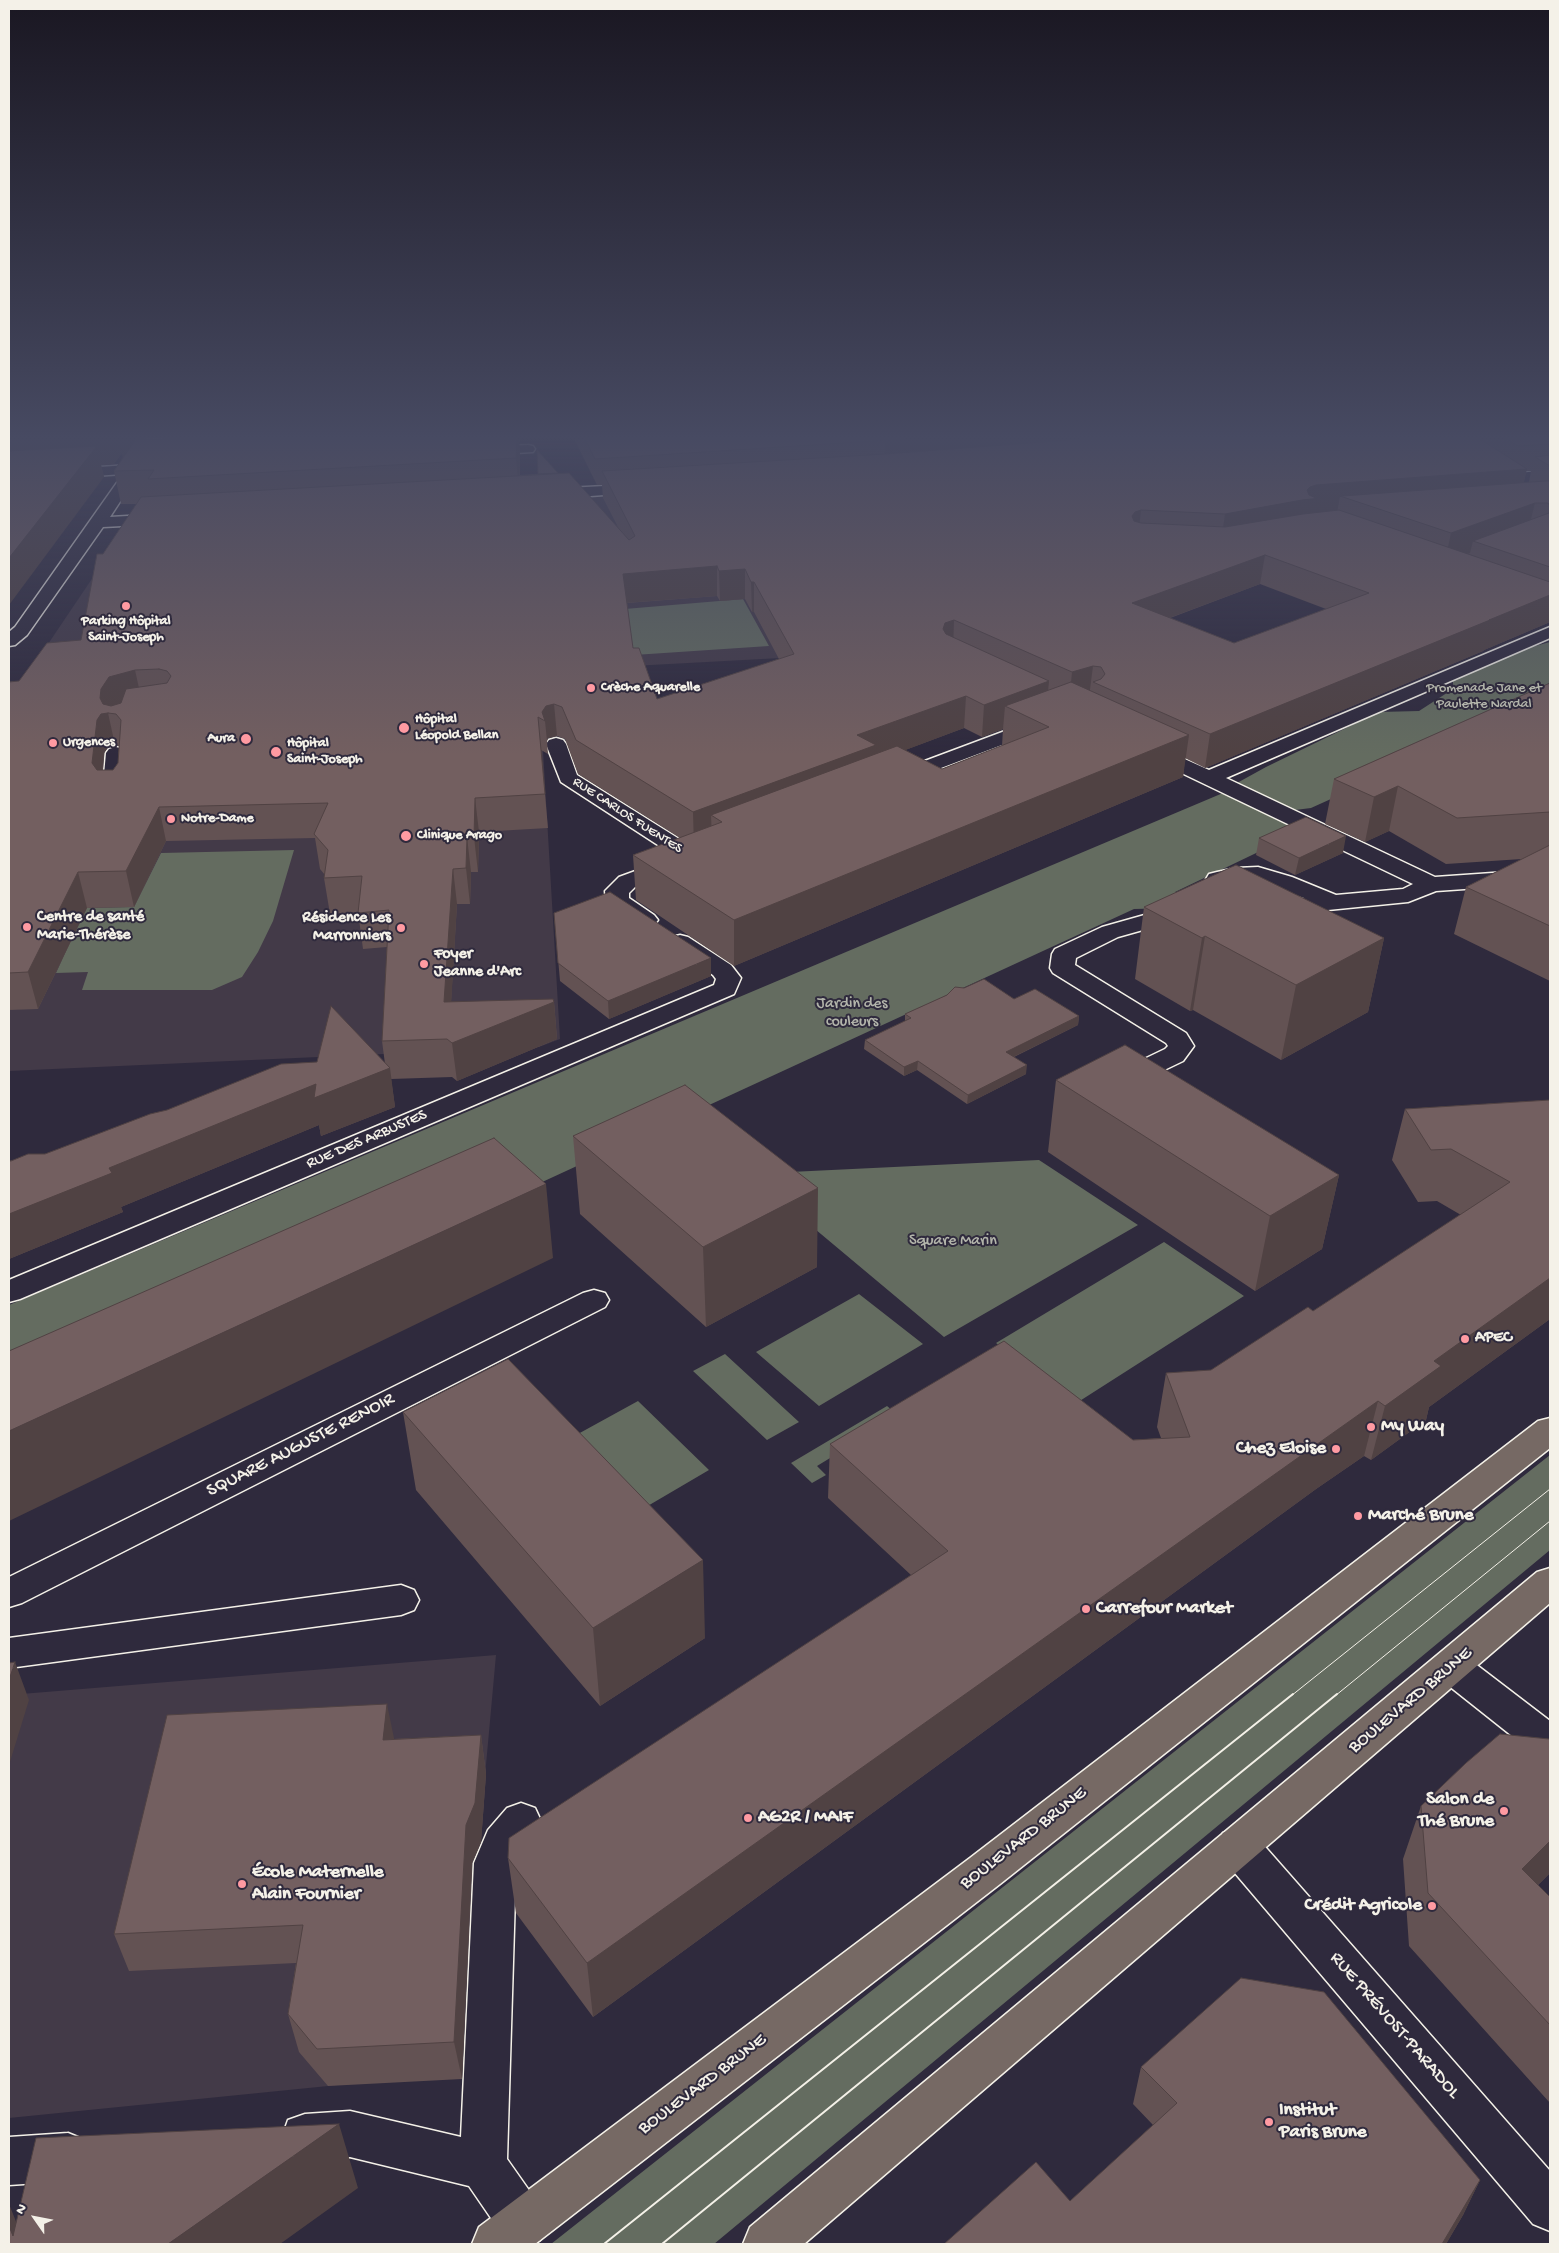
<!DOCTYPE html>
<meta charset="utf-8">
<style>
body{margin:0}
#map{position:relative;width:1559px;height:2253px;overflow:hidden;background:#2f2a3d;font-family:"Gochi Hand",sans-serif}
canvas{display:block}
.frame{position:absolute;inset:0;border:10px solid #f4f1e8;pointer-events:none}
.north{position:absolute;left:10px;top:2193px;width:50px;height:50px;-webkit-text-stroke:4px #2f2a3d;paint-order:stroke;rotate:303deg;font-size:14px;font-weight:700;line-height:20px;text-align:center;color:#f4f1e8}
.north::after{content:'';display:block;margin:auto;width:18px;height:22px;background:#f4f1e8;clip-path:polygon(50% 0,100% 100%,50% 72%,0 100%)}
</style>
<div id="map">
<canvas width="1559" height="2253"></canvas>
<div class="frame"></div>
<div class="north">N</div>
</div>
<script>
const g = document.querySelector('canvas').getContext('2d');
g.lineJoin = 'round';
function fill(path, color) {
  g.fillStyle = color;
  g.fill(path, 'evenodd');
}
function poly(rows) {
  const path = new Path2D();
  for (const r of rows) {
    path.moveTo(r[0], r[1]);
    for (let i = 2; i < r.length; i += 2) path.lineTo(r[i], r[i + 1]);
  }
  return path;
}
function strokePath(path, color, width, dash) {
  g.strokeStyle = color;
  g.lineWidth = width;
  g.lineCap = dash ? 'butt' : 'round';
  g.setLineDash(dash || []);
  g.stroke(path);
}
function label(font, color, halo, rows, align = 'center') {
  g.font = font + ' "Gochi Hand",sans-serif';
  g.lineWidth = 4;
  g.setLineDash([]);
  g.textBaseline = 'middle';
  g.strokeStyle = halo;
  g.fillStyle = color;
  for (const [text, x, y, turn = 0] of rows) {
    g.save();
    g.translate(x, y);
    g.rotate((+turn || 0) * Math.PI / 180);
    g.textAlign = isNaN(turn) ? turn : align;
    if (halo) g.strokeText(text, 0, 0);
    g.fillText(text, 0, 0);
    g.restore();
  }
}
const built = poly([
 [625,494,1059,643,632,666,542,733,560,1039,539,1047,9,1071,9,702,112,549],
 [496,1655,458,2073,9,2118,9,1695]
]);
const green = poly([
 [743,599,769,646,619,656,601,611],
 [1550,642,1550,700,1311,808,1295,810,1237,783,1266,767,1379,712,1419,711,1453,689,1453,678,1517,651],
 [1223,793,1302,831,1175,892,1184,898,1175,908,1134,909,9,1428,9,1305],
 [294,850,273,921,258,952,242,977,212,990,82,990,88,972,56,973,72,938,39,909,134,907,161,853],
 [1039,1160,1138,1225,944,1337,760,1183,790,1172],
 [1164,1242,1244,1296,1075,1404,996,1343],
 [859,1294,923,1344,819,1406,756,1352],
 [725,1354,799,1422,767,1440,693,1371],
 [638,1401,709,1470,617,1524,547,1451],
 [887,1406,899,1416,817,1466,826,1475,812,1483,791,1463],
 [1550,1455,1550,1550,714,2244,551,2244]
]);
const minor = poly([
 [147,439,161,439,110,517,162,514,168,516,170,519,168,522,162,524,103,527,27,635,15,645,9,646,9,632,15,627,123,474,9,482,9,473,129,465,147,439],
 [528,445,533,446,535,449,533,452,482,455,475,451,482,447,528,445],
 [1550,470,1550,480,1507,484,1502,482,1499,479,1502,476,1507,474,1550,470],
 [641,484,646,486,649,489,646,492,549,499,544,497,541,494,544,491,549,489,641,484],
 [1550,627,1550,638,1226,778,1435,877,1550,869,1550,883,1436,891,1408,902,1278,915,1270,913,1266,908,1270,903,1304,898,1257,881,1236,882,1217,886,1209,884,1206,879,1209,874,1217,872,1236,868,1258,867,1292,877,1336,895,1403,889,1413,884,1144,755,1141,751,1144,747,1151,745,1158,747,1209,770,1550,627],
 [1037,719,1044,721,1047,725,1044,729,904,782,897,784,890,782,887,778,890,774,1037,719],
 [556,738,563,740,566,744,577,775,700,852,703,857,700,862,692,864,684,862,561,782,546,744,549,740,556,738],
 [116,747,123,749,126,753,124,797,121,802,113,803,105,802,102,797,106,753,109,749,116,747],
 [668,859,676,861,679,866,676,871,635,887,629,893,629,898,654,915,658,920,654,925,646,927,638,925,610,906,606,901,605,891,619,877,668,859],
 [1180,911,1188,913,1192,918,1188,923,1150,928,1118,937,1076,958,1075,965,1186,1033,1194,1046,1183,1061,1131,1086,1122,1088,1113,1086,1109,1080,1113,1074,1165,1049,1168,1046,1166,1043,1053,973,1050,968,1052,954,1055,949,1102,927,1148,914,1180,911],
 [680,935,688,937,731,965,741,978,734,994,20,1299,9,1302,9,1280,714,985,716,979,713,975,672,947,668,942,672,937,680,935],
 [594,1290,605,1293,609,1300,605,1307,22,1603,9,1607,9,1577,583,1293,594,1290],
 [401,1585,414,1590,419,1600,414,1610,401,1615,9,1668,9,1638,401,1585],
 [1452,1651,1465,1656,1550,1721,1550,1760,1536,1755,1439,1678,1433,1667,1439,1656,1452,1651],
 [521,1803,535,1808,541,1821,535,1834,519,1854,516,1863,507,2159,540,2206,547,2223,540,2240,530,2244,516,2244,506,2240,469,2186,350,2157,305,2160,288,2154,282,2137,288,2120,305,2114,350,2111,461,2137,474,1863,488,1830,507,1808,521,1803],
 [1238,1827,1253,1833,1550,2171,1550,2231,1533,2224,1223,1859,1217,1846,1223,1833,1238,1827],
 [68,2133,85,2140,92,2157,85,2174,68,2181,9,2185,9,2137,68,2133]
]);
const major = poly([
 [1550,1418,1550,1448,1000,1884,535,2244,472,2244,479,2227,970,1858,1538,1421,1550,1418],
 [1550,1568,1550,1603,804,2244,743,2244,750,2227,1537,1572,1550,1568]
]);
const tramFar1 = poly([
 [1291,1696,1550,1489],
 [1335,1696,1550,1521]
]);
const tram = poly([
 [604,2244,1293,1694],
 [662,2244,1337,1694]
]);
const wall = poly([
 [9,439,520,439,520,442,519,442,520,456,520,475,558,473,618,527,603,498,602,485,597,485,574,439,1550,439,1550,622,1484,650,1483,651,1205,768,1185,758,1183,777,734,966,636,900,633,855,680,838,578,774,565,739,557,736,548,738,547,741,548,754,541,750,548,828,479,832,478,872,471,872,470,904,457,904,451,1002,554,1002,557,1039,457,1081,452,1077,391,1079,395,1107,321,1136,319,1125,121,1207,123,1212,9,1259,9,1161,45,1154,385,1064,382,1041,387,947,363,949,358,912,330,914,324,878,325,875,320,869,315,838,166,841,134,907,87,908,38,1009,9,1010,9,682,19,681,81,640,103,554,137,504,121,504,114,471,123,458,122,453,114,464,101,465,104,477],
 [1526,471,1531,471,1529,482,1524,482],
 [1260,584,1326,609,1234,643,1170,618],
 [717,596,720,601,745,599,752,612,754,612,779,659,657,699,633,648,627,603],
 [964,728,982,737,1003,729,1002,746,942,769,905,750],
 [115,745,119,746,118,763,113,770,103,770,104,753,108,747],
 [1550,683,1550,981,1454,934,1466,887,1522,859,1446,864,1389,831,1365,842,1325,824,1334,779],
 [1259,838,1343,853,1295,875,1256,855],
 [1144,907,1384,938,1368,1012,1281,1060,1193,1010,1190,1011,1135,979],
 [554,913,711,976,609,1019,560,981],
 [905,1014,1079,1016,1078,1025,1014,1057,1026,1074,967,1104,917,1070,904,1076,864,1049,865,1040,905,1021],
 [1056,1080,1339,1175,1322,1249,1255,1291,1048,1152],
 [1550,1100,1550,1319,1429,1407,1426,1420,1371,1460,1364,1456,1316,1489,593,2017,516,1913,508,1858,911,1575,828,1498,830,1444,1133,1440,1161,1438,1157,1427,1166,1373,1211,1370,1313,1311,1461,1215,1437,1201,1418,1202,1392,1160,1405,1109],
 [573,1136,817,1267,706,1327,580,1214],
 [403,1412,705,1638,600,1706,416,1490],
 [481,1735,486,1774,481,1842,472,1863,462,2079,328,2086,299,2052,288,2014,296,1963,129,1971,114,1934,394,1739],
 [1550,1740,1550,1874,1549,1874,1538,1885,1550,1897,1550,2103,1409,1946,1403,1859,1421,1806],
 [1141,2067,1480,2180,1463,2215,1446,2244,944,2244,1070,2201,1153,2125,1133,2104]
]);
const shadedWall = poly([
 [145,439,124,463,122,453,114,464,101,465,104,477,9,605,9,440],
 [517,439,519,439,520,456,519,490,516,458],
 [905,439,1254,439,884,467,885,441],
 [1527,469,1520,497,1340,496,1335,524,1221,542,1225,514,1307,490,1310,487,1316,485],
 [1535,503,1528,531,1473,541,1470,553,1445,562,1451,533],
 [1141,510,1138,538,1132,516,1135,512],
 [1265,555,1260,584,1129,633,1132,603],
 [717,566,717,596,624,603,623,574],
 [745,569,745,599,720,601,719,571],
 [751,582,754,582,754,612,752,612],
 [1550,595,1550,622,1484,650,1483,651,1205,768,1210,734],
 [954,620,953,651,943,629,945,623],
 [1093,666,1089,697,1069,704,1072,672],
 [135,670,142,702,108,713,115,745,108,747,104,753,100,797,92,763,97,720,101,689,109,677],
 [1049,681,1046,713,1005,706,1003,729,982,737,984,705],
 [966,696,964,728,876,761,722,822,711,815,712,840,694,847,693,812,857,735],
 [554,704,557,736,548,738,547,741,545,721,542,712,546,706],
 [1189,735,1183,777,734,966,734,920],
 [1398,786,1389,831,1365,842,1374,797],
 [475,798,479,832,478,872,474,837],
 [159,807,166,841,134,907,126,871],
 [1346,836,1343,853,1295,875,1299,858],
 [467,837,471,872,470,904,466,868],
 [453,869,457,904,449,1040,444,1002],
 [78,872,87,908,38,1009,28,972],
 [1205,936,1193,1010,1190,1011,1202,938],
 [1384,938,1368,1012,1281,1060,1296,985],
 [711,958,711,976,609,1019,608,1001],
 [554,1002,557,1039,457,1081,452,1043],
 [1079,1016,1078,1025,1005,1061,1006,1052],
 [918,1061,917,1070,904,1076,904,1067],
 [1027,1065,1026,1074,967,1104,968,1095],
 [390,1068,395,1107,321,1136,319,1125,121,1207,123,1212,9,1259,9,1214,109,1168,316,1084],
 [1339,1175,1322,1249,1255,1291,1270,1216],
 [546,1184,553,1258,9,1521,9,1431],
 [818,1188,817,1267,706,1327,703,1247],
 [1550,1278,1550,1319,1429,1407,1426,1420,1371,1460,1385,1406,1434,1361],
 [1378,1401,1364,1456,1316,1489,593,2017,587,1963,1330,1435],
 [703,1560,705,1638,600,1706,593,1628],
 [15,1662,29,1700,9,1765,9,1680],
 [387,1704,395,1743,383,1740],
 [481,1735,486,1774,481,1842,472,1863,462,2079,454,2042,466,1825],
 [1550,1841,1550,1870,1549,1874,1500,1921,1522,1869],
 [339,2124,358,2188,280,2244,168,2244],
 [1480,2180,1463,2215,1446,2244,1442,2244],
 [9,2204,25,2244,13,2236,9,2226]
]);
const building = poly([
 [136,439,517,439,516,458,148,479,154,470,114,471,136,439],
 [585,439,905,439,595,459,585,439],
 [1083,439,1480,439,1527,469,1316,485,1310,487,1307,490,1309,495,1316,498,1545,481,1550,481,1550,506,1548,503,1535,503,1451,533,1340,496,1302,500,1225,514,1141,510,1135,512,1132,516,1134,521,1141,523,1225,527,1303,514,1339,510,1550,582,1550,595,1489,620,1490,620,1210,734,1093,682,1101,679,1105,674,1101,667,1093,666,1072,672,954,620,945,623,943,629,946,634,1049,681,984,705,966,696,857,735,876,745,693,812,576,740,562,707,554,704,546,706,542,712,545,721,538,717,545,794,475,798,474,837,467,837,466,868,453,869,444,1002,553,999,554,1002,452,1043,447,1039,382,1041,389,910,358,913,362,876,324,878,328,850,314,834,328,803,159,807,126,871,78,872,28,972,9,973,9,682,19,681,47,643,81,640,97,554,103,554,141,497,569,473,629,540,635,536,602,471,885,454,1083,439],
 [1265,555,1369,593,1234,643,1132,603,1265,555],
 [717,566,719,571,745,569,751,582,754,582,794,654,657,699,639,648,633,648,623,574,717,566],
 [159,669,167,671,171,676,167,683,126,689,121,703,111,706,103,704,100,698,101,689,109,677,135,670,159,669],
 [108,713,116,714,121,720,118,763,113,770,97,770,92,763,97,720,101,714,108,713],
 [1507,439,1550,439,1550,444,1518,446,1507,439],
 [97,446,9,558,9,451,97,446],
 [537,450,558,473,538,474,537,450],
 [1550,455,1550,466,1535,457,1550,455],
 [1550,509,1550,567,1473,541,1549,513,1550,509],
 [1071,682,1189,735,734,920,633,855,722,822,711,815,897,746,942,769,1049,727,1005,706,1071,682],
 [1550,683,1550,812,1457,818,1398,786,1374,797,1334,779,1550,683],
 [1306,817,1346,836,1299,858,1259,838,1306,817],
 [1550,845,1550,926,1466,887,1550,845],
 [1236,865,1384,938,1296,985,1205,936,1202,938,1144,907,1236,865],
 [610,892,711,958,608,1001,558,963,554,913,610,892],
 [984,979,1014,999,1035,989,1079,1016,1006,1052,1027,1065,968,1095,918,1061,904,1067,865,1040,911,1018,905,1014,947,995,955,987,964,988,984,979],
 [331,1006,390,1068,314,1098,316,1084,109,1168,112,1173,9,1214,9,1161,11,1161,28,1154,45,1154,150,1114,167,1110,281,1064,317,1062,331,1006],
 [1125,1045,1339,1175,1270,1216,1056,1080,1125,1045],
 [685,1085,818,1188,703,1247,573,1136,685,1085],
 [1550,1100,1550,1278,1434,1361,1441,1366,1385,1406,1378,1401,1330,1435,587,1963,508,1858,509,1838,948,1551,830,1444,1004,1341,1133,1440,1190,1437,1166,1373,1211,1370,1308,1307,1313,1311,1510,1182,1451,1149,1431,1150,1405,1109,1550,1100],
 [494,1138,546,1184,9,1431,9,1351,494,1138],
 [508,1359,703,1560,593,1628,403,1412,508,1359],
 [15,1662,9,1680,9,1663,15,1662],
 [387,1704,383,1740,481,1735,475,1803,466,1825,454,2042,317,2049,288,2014,303,1925,114,1934,167,1715,387,1704],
 [1500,1734,1549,1739,1550,1740,1550,1841,1522,1869,1550,1897,1550,2025,1428,1893,1421,1806,1466,1763,1500,1734],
 [1241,1978,1324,1992,1480,2180,1442,2244,944,2244,1036,2162,1070,2201,1177,2103,1141,2067,1241,1978],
 [339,2124,168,2244,9,2244,9,2226,13,2236,36,2138,339,2124]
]);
const markers = [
 [126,606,5,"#ff9aa2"],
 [591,688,5,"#ff9aa2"],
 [404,728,6,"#ff9aa2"],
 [246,739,6,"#ff9aa2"],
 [53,743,5,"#ff9aa2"],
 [276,752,6,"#ff9aa2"],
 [171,819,5,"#ff9aa2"],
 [406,836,6,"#ff9aa2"],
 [27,927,5,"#ff9aa2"],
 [401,928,5,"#ff9aa2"],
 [424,964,5,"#ff9aa2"],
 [1465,1339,5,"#ff9aa2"],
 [1371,1427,5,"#ff9aa2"],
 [1336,1449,5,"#ff9aa2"],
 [1358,1516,5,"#ff9aa2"],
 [1086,1609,5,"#ff9aa2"],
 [1504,1811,5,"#ff9aa2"],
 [748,1818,5,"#ff9aa2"],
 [242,1884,5,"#ff9aa2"],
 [1432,1906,5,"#ff9aa2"],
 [1269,2122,5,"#ff9aa2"]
];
const farPoinames = [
 ["Parking Hôpital",126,622,"center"],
 ["Saint-Joseph",126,638,"center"],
 ["Crèche Aquarelle",601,688],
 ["Hôpital",415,720],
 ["Léopold Bellan",415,736],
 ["Aura",235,739,"right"],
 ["Urgences",63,743],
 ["Hôpital",287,744],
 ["Saint-Joseph",287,760],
 ["Notre-Dame",181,819],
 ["Clinique Arago",417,836]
];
const farParknames = [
 ["Promenade Jane et",1484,689],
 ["Paulette Nardal",1484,705]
];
const farStreetnames = [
 ["RUE CARLOS FUENTES",627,816,33]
];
const poiNames = [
 ["Centre de santé",37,918],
 ["Marie-Thérèse",37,936],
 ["Résidence Les",391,919,"right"],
 ["Marronniers",391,937,"right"],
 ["Foyer",434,955],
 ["Jeanne d'Arc",434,973],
 ["APEC",1475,1339]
];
const parkNames = [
 ["Jardin des",852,1005],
 ["couleurs",852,1023],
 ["Square Marin",953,1242]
];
const streetNames = [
 ["RUE DES ARBUSTES",367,1140,-23]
];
const nearPoinames = [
 ["My Way",1381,1427],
 ["Chez Eloise",1326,1449,"right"],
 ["Marché Brune",1368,1516],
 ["Carrefour Market",1096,1609],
 ["Salon de",1494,1800,"right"],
 ["Thé Brune",1494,1822,"right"],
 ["AG2R / MAIF",758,1818],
 ["École Maternelle",252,1873],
 ["Alain Fournier",252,1895],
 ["Crédit Agricole",1422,1906,"right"],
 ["Institut",1279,2111],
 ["Paris Brune",1279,2133]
];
const nearStreetnames = [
 ["SQUARE AUGUSTE RENOIR",301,1446,-27],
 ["BOULEVARD BRUNE",1411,1701,-40],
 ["BOULEVARD BRUNE",1024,1839,-38],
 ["RUE PRÉVOST-PARADOL",1394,2026,49],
 ["BOULEVARD BRUNE",703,2085,-37]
];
fill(built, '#433a48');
fill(green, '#646c60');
strokePath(minor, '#f4f1e8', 3);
strokePath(major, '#f4f1e8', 3);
fill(minor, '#2f2a3d');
fill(major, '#766964');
strokePath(tramFar1, '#f4f1e8', 1);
strokePath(tram, '#f4f1e8', 2);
fill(wall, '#635253');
fill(shadedWall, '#504243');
fill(building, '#735f60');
strokePath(building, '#504243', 1);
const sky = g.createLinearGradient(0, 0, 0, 755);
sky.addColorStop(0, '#1a1722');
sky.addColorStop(0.58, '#474a62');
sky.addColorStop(1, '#474a6200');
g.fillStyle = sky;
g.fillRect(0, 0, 1559, 755);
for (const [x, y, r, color] of markers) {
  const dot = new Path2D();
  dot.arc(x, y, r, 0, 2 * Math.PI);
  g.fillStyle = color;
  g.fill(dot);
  strokePath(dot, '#2f2a3d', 2);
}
label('bold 14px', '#f4f1e8', '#2f2a3d', farPoinames, 'left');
label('14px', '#b3b5ab', '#2f2a3d', farParknames);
label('14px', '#f4f1e8', '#2f2a3d', farStreetnames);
label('bold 16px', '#f4f1e8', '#2f2a3d', poiNames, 'left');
label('16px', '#b3b5ab', '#2f2a3d', parkNames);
label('16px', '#f4f1e8', '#2f2a3d', streetNames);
label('bold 19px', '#f4f1e8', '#2f2a3d', nearPoinames, 'left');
label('19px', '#f4f1e8', '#2f2a3d', nearStreetnames);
</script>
